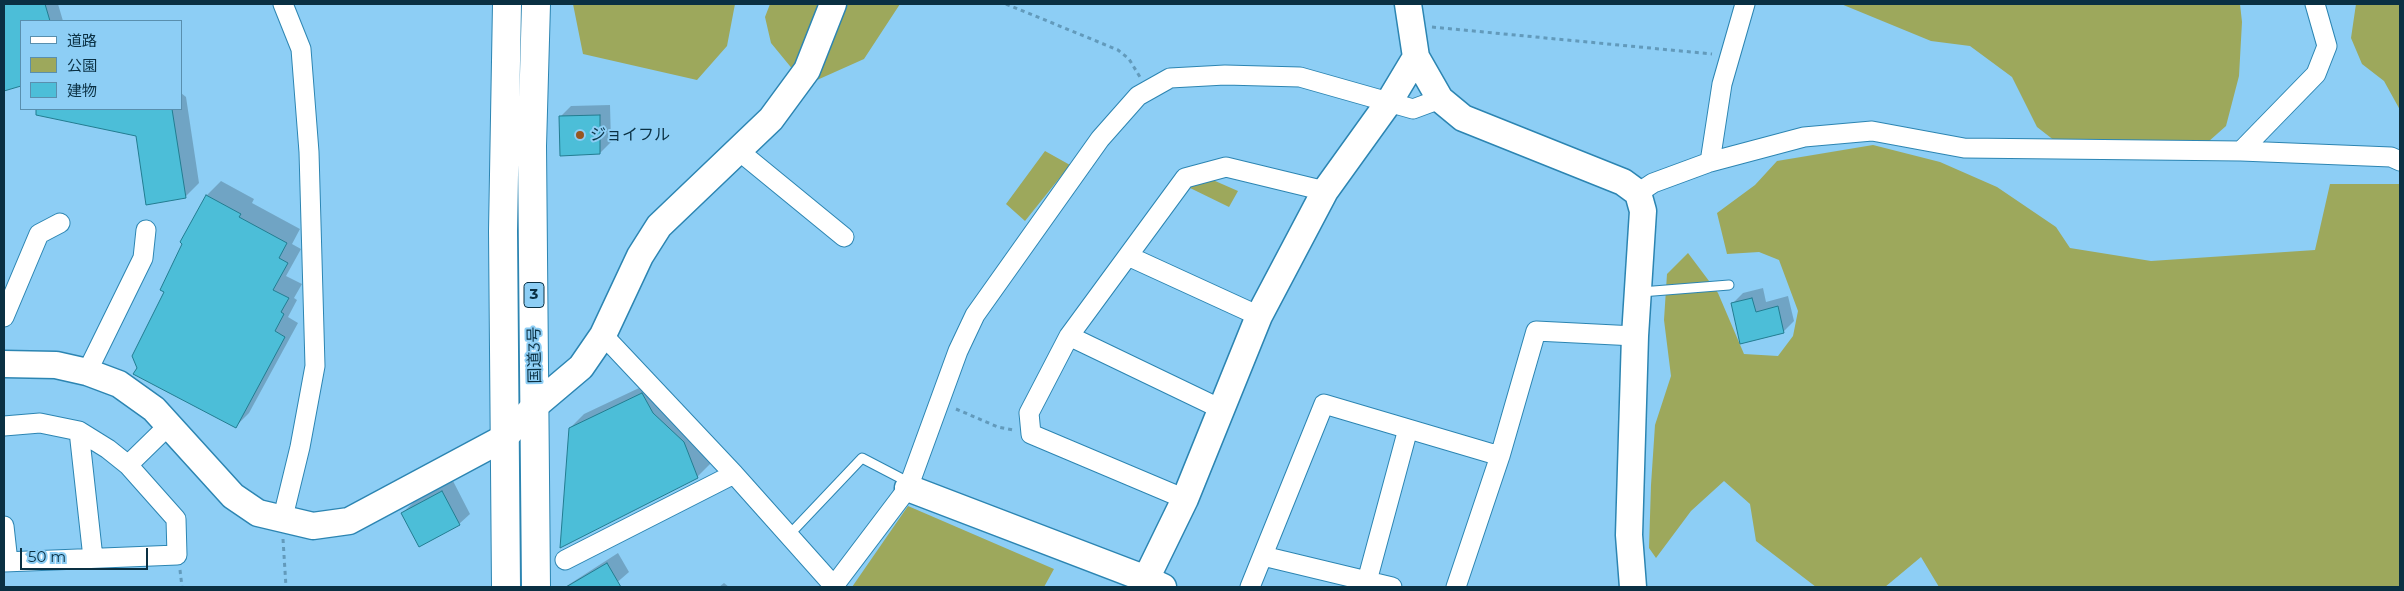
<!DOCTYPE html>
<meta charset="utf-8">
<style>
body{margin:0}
#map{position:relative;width:2404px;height:591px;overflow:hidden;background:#8dcef5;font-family:Montserrat,"Noto Sans JP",sans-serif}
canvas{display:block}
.frame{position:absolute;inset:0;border:5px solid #0a3043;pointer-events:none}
.legend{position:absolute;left:20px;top:20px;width:162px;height:90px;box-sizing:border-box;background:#8dcef5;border:1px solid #598fae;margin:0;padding:6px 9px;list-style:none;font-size:15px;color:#0a3043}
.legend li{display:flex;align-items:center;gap:10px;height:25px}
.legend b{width:25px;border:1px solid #598fae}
.scale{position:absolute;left:20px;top:548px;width:128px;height:22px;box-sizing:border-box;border:2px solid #0a3043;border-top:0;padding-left:6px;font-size:15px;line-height:18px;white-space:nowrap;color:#0a3043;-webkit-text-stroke:4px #8dcef5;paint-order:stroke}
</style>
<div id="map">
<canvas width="2404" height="591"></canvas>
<div class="frame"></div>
<ul class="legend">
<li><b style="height:6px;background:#fff"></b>道路</li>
<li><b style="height:14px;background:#9da85c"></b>公園</li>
<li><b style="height:14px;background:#4cbed8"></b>建物</li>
</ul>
<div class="scale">50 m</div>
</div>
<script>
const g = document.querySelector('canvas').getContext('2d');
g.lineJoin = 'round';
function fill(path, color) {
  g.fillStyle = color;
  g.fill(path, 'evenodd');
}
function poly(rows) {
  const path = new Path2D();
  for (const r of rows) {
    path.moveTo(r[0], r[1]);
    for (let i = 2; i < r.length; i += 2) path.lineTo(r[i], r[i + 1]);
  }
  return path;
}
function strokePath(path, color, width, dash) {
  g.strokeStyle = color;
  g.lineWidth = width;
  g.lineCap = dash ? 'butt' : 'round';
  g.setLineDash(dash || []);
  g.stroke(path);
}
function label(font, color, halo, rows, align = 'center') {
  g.font = font + ' Montserrat,"Noto Sans JP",sans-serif';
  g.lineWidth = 4;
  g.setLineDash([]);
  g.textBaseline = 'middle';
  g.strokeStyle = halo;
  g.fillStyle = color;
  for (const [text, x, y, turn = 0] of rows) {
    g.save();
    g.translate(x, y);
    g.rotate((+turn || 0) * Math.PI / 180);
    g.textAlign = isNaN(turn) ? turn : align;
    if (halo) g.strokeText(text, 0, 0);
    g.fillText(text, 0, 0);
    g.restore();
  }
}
const green = poly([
 [573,4,735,4,727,46,697,80,583,54],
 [770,4,900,4,864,59,817,80,794,71,771,43,765,17],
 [1841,4,2240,4,2242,22,2239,76,2226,126,2199,150,2055,141,2037,127,2012,77,1970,46,1931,41],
 [2356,4,2400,4,2400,110,2384,81,2362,64,2351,38],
 [1873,145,1940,162,1997,187,2056,227,2070,248,2151,261,2315,250,2330,184,2400,184,2400,587,1939,587,1921,557,1885,587,1816,587,1756,541,1750,504,1724,481,1691,511,1656,558,1649,548,1651,485,1655,425,1671,376,1664,320,1667,274,1688,253,1718,293,1744,354,1778,356,1793,336,1798,311,1779,260,1759,252,1727,254,1717,213,1755,185,1777,161],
 [1045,151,1070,165,1025,221,1006,204],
 [1206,177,1238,191,1229,207,1188,187],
 [908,506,1054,569,1044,587,852,587]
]);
const shadow = poly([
 [4,4,58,4,63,21,21,21,21,84,4,90],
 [181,93,186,97,199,183,185,197,137,135,57,118,59,109,181,109],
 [610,105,611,142,600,153,560,117,571,106],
 [221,181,254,199,252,203,300,229,292,244,301,249,286,276,302,284,294,298,297,300,288,317,298,323,249,413,235,427,166,291,184,244,182,242,207,195],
 [1763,288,1766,302,1788,296,1794,321,1783,332,1732,304,1743,293],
 [656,380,711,463,697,477,570,428,584,414],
 [453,481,470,514,459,524,402,513,413,503],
 [618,553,629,572,614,585,615,587,565,587],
 [724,583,729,587,719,587]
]);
const building = poly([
 [4,4,45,4,50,21,21,21,21,86,4,91,4,4],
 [36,109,172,109,186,198,146,205,136,136,36,115,36,109],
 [600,115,600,154,560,156,559,116,600,115],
 [206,195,241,214,239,217,287,243,279,258,288,263,273,290,289,298,281,312,284,314,275,331,285,337,236,428,133,374,137,368,132,356,164,292,160,290,182,244,180,242,206,195],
 [1752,298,1756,312,1778,306,1784,333,1740,344,1731,303,1752,298],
 [642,393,653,413,684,442,698,478,560,548,569,428,642,393],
 [442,491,460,525,419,547,401,513,442,491],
 [607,563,621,587,566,587,607,563]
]);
const path = poly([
 [1006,4,1118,50,1129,59,1140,77],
 [1432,27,1712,54],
 [956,409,998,427,1013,430],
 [283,539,286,587],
 [180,570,182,587]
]);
const lane = poly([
 [1641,292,1729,285],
 [789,535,862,458,910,483]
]);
const street = poly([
 [739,151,844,237],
 [2241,151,2316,74,2327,46,2315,4],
 [1710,162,1722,84,1745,4],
 [1638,193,1653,183,1710,162,1804,137,1872,131,1964,148,2241,151,2391,157,2400,161],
 [1128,256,1259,316],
 [4,317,39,234,60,223],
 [603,335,734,474,834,586],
 [1069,336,1221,409],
 [87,372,143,258,146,230],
 [4,426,40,423,79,431,108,449,128,465,176,519,177,555,4,562],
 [79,431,93,558],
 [128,465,169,425],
 [1185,499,1031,434,1029,413,1069,336,1185,178,1226,167,1325,191],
 [282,521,300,447,315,366,309,152,301,49,283,4],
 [4,526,8,562],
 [1263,556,1392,587],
 [565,560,734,474],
 [1367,581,1408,429],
 [833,587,908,488,958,351,975,315,1100,139,1138,96,1170,78,1225,75,1300,77,1413,109,1440,99],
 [1250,587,1324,404,1500,456],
 [1456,587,1500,456,1536,331,1635,336]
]);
const secondary = poly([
 [1408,4,1416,57,1440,99,1463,118,1623,182,1638,193,1643,211,1635,336,1629,535,1633,587],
 [4,364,56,365,87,372,119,384,154,409,233,496,258,513,313,526,349,521,504,438,536,405,581,367,603,335,640,256,659,226,771,119,807,70,833,4],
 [908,488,1146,579,1163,587],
 [1146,579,1185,499,1259,316,1325,191,1389,102,1416,57]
]);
const highway = poly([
 [506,587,503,231,507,4],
 [536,587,532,146,536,4]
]);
const markers = [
 [580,135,5,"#975621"]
];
const shields = [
 [534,295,20]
];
const shieldNames = [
 ["3",534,295]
];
const poiNames = [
 ["ジョイフル",590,135]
];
const streetNames = [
 ["国道3号",535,355,-91]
];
fill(green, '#9da85c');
fill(shadow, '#0003');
fill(building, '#4cbed8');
strokePath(building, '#227c90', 1);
strokePath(lane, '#2c85b2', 11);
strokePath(street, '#2c85b2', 21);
strokePath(secondary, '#2c85b2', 29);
strokePath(highway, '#2c85b2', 30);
strokePath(path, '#629abb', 3, [4, 4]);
strokePath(lane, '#fff', 9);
strokePath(street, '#fff', 19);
strokePath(secondary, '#fff', 26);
strokePath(highway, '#fff', 28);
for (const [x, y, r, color] of markers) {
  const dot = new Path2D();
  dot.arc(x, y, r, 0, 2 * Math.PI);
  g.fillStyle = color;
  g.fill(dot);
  strokePath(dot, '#8dcef5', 2);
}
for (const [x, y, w] of shields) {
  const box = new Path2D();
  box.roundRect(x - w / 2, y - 12.5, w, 25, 4);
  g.fillStyle = '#8dcef5';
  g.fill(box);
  strokePath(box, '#0a3043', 1);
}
label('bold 15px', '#0a3043', null, shieldNames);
label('16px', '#0a3043', '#8dcef5', poiNames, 'left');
label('16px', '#0a3043', '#8dcef5', streetNames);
</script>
